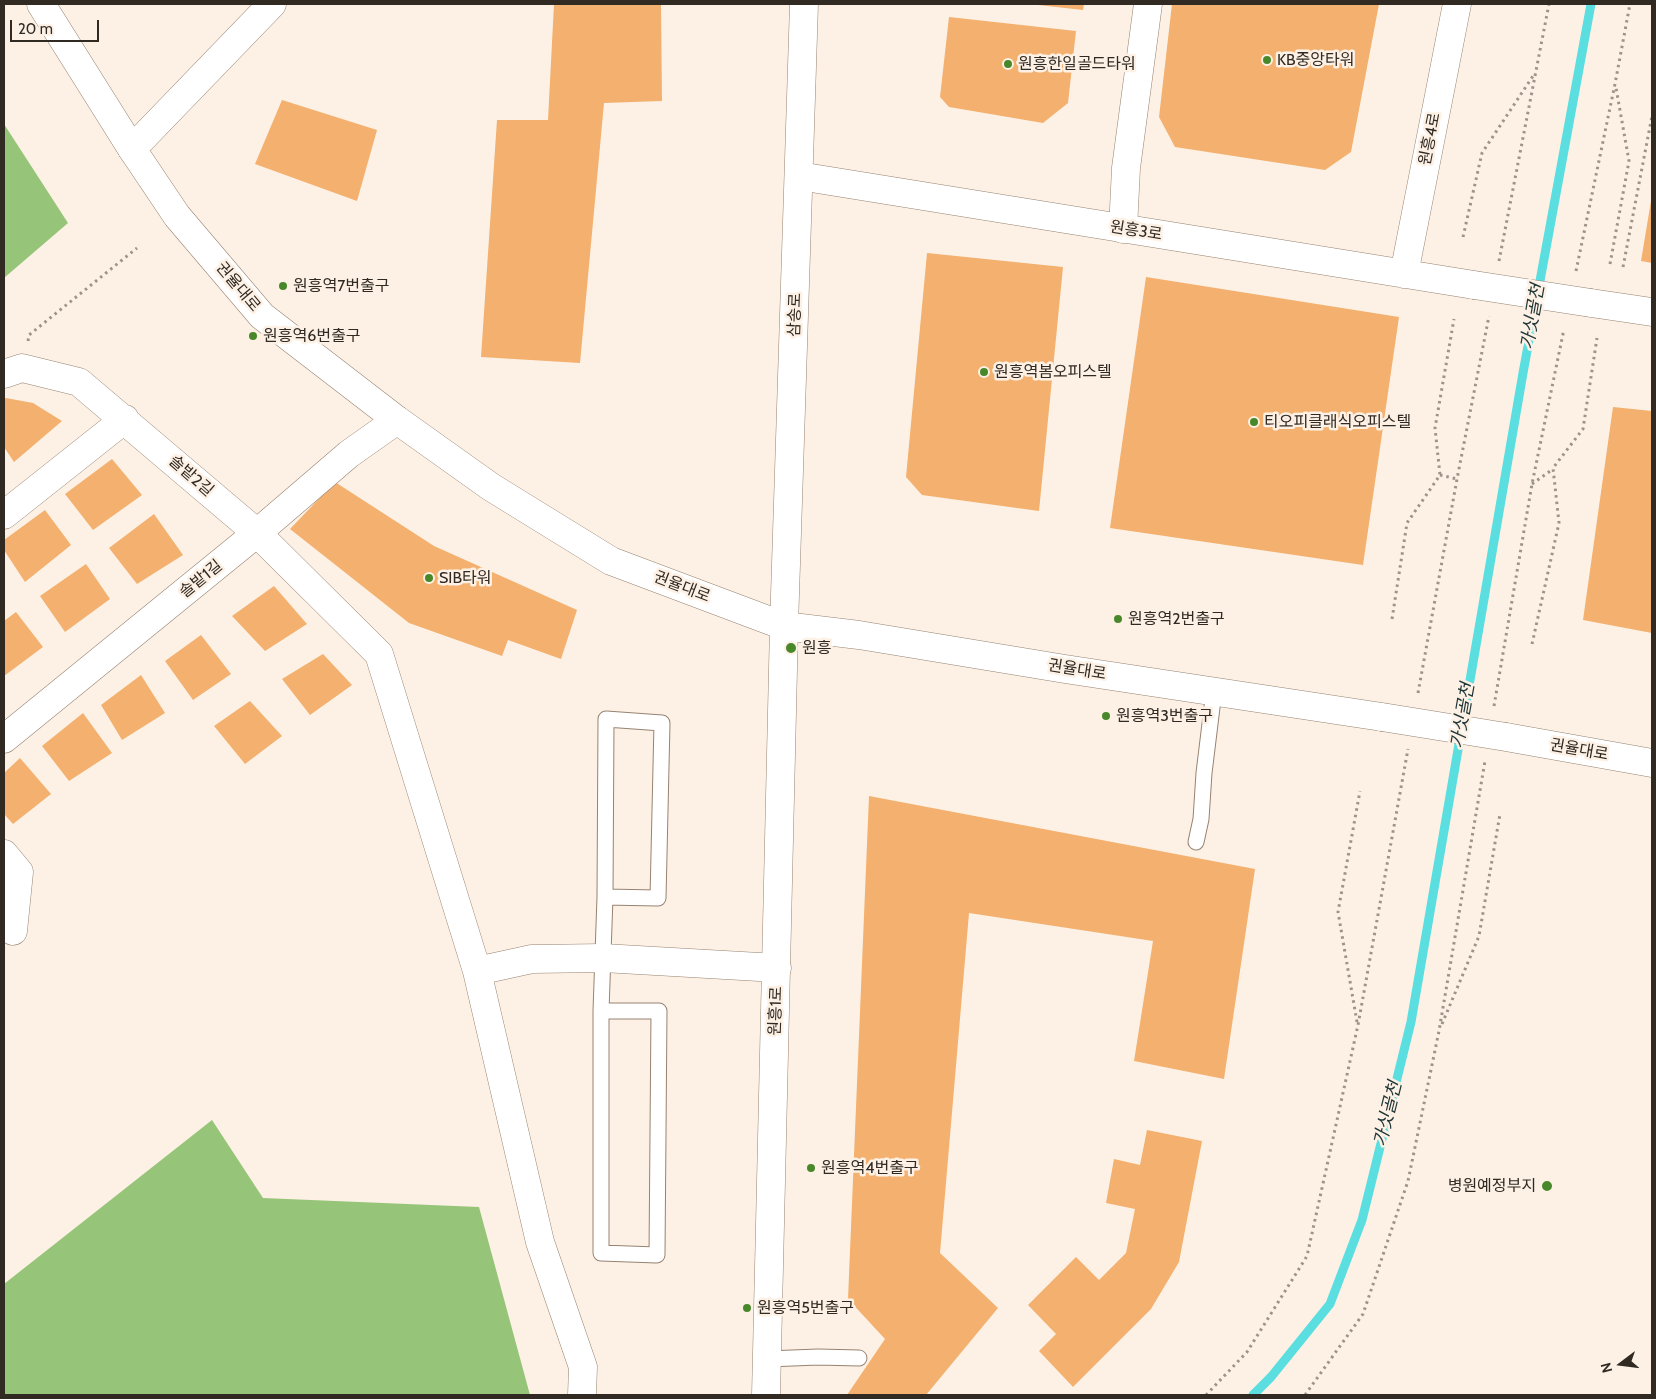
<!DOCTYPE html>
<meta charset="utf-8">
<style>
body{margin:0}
#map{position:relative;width:1656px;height:1399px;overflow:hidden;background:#fdf1e5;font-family:Cabin,sans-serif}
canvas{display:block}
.frame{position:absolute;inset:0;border:5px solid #312a23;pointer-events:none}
.north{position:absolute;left:1596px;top:1339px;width:50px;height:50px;-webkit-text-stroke:4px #fdf1e5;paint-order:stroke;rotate:255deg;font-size:14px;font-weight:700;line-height:20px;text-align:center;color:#312a23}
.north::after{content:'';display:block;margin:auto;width:18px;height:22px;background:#312a23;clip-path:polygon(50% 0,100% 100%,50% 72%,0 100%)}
.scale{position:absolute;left:10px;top:20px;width:89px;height:22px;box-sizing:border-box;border:2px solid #312a23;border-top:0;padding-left:6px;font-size:15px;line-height:18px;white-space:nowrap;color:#312a23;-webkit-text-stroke:4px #fdf1e5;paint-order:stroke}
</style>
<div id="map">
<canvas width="1656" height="1399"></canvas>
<div class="frame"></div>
<div class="north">N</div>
<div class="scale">20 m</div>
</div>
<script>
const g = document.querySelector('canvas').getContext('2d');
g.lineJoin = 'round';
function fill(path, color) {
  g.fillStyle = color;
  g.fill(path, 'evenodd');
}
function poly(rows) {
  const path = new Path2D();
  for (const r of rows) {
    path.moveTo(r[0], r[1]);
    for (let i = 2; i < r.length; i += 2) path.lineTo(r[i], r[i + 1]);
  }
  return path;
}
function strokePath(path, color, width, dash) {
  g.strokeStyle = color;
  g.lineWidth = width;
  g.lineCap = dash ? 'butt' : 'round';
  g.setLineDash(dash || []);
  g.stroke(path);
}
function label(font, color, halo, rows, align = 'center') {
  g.font = font + ' Cabin,"Noto Sans KR",sans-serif';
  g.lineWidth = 5;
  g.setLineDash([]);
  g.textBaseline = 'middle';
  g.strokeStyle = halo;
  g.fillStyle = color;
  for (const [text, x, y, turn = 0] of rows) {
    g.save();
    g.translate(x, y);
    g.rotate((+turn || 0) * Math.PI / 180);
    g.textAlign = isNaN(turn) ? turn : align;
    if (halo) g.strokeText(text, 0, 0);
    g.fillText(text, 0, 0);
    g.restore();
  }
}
const forest = poly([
 [4,124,68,223,4,278],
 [212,1120,263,1198,479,1207,530,1395,4,1395,4,1284]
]);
const stream = poly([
 [1253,1395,1271,1377,1330,1304,1362,1220,1411,1022,1523,373,1591,4]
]);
const building = poly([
 [554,4,661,4,662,101,604,103,580,363,481,357,497,120,548,120],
 [1039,4,1084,4,1083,10,1038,5],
 [1172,4,1379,4,1351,152,1325,170,1175,147,1159,117],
 [949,17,1076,31,1068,103,1043,123,949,107,940,97],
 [282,100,377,130,357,201,255,164],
 [1651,201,1652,201,1652,263,1641,261],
 [927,253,1063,267,1039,511,922,495,906,477],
 [1146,277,1399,317,1363,565,1110,528],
 [6,398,33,403,62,421,14,462,4,447,4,399],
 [1613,407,1652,411,1652,633,1583,620],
 [112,459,142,495,93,530,65,494],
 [335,482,434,546,577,610,561,659,508,640,502,656,409,623,290,529],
 [45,510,71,545,25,582,4,550,4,540],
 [154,514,183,555,137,584,109,548],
 [86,564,110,599,65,632,40,596],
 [274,586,307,624,265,651,232,616],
 [16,612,43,647,4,676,4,621],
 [201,635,231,674,193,700,165,661],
 [323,654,352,685,310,715,282,679],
 [141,675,165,713,122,740,101,705],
 [250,701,282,736,245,764,214,726],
 [83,713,112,753,69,781,42,746],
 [20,758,51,794,13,824,4,814,4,773],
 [869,796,1255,869,1224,1079,1134,1061,1153,941,969,913,940,1253,998,1308,926,1395,847,1395,885,1339,848,1299],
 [1147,1130,1202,1141,1179,1262,1151,1309,1073,1387,1039,1351,1056,1334,1028,1305,1076,1257,1099,1280,1126,1253,1135,1209,1106,1203,1114,1159,1140,1165]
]);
const path = poly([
 [1463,237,1482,153,1535,73],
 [1499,261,1549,4],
 [1610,264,1629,161,1616,88],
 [1623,267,1652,116],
 [1576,271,1615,84,1630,4],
 [28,341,29,335,137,248],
 [1440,475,1457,479],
 [1532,484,1553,469],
 [1392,619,1407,523,1440,475,1435,428,1454,319],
 [1532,644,1559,523,1553,468,1583,429,1597,338],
 [1418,693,1457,479,1489,316],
 [1494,706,1532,484,1564,329],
 [1357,1022,1338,912,1360,791],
 [1442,1024,1479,936,1500,814],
 [1206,1395,1247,1352,1307,1256,1358,1025,1408,749],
 [1305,1395,1363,1314,1408,1181,1439,1031,1485,761]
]);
const service = poly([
 [1196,842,1201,819,1204,773,1214,691],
 [601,1011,659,1011,657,1255,601,1253,601,1011,605,897,606,719,662,723,658,898,605,897],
 [767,1359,818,1357,859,1358]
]);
const minor = poly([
 [1123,229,1126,168,1148,4],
 [4,374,22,368,79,382,257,533,379,654,477,971,540,1242,583,1367,582,1395],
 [4,515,125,419],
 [4,739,257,533,349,454,397,420],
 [4,854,19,872,13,931],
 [477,971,532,959,603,958,777,968]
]);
const tertiary = poly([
 [132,149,272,4],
 [799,176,1474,285],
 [1404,274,1457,4],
 [1591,303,1652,312],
 [766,1395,784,626]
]);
const primary = poly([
 [41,4,132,149,177,216,262,316,397,420,491,487,611,561,784,626,859,635,1065,669,1382,717],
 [784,626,804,4],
 [1506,737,1652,763]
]);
const tertiaryBridge = poly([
 [1474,285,1591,303]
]);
const primaryBridge = poly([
 [1382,717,1506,737]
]);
const markers = [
 [1267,60,5,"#48882a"],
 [1008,64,5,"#48882a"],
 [283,286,5,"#48882a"],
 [253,336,5,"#48882a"],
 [984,372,5,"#48882a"],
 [1254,422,5,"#48882a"],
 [429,578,5,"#48882a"],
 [1118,619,5,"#48882a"],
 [791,648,6,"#48882a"],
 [1106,716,5,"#48882a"],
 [811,1168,5,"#48882a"],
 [1547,1186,6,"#48882a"],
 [747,1308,5,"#48882a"]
];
const poiNames = [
 ["KB중앙타워",1277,60],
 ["원흥한일골드타워",1018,64],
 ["원흥역7번출구",293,286],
 ["원흥역6번출구",263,336],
 ["원흥역봄오피스텔",994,372],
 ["티오피클래식오피스텔",1264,422],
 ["SIB타워",439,578],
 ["원흥역2번출구",1128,619],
 ["원흥",802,648],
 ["원흥역3번출구",1116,716],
 ["원흥역4번출구",821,1168],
 ["병원예정부지",1536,1186,"right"],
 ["원흥역5번출구",757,1308]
];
const streetNames = [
 ["원흥4로",1430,139,-79],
 ["원흥3로",1136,231,9],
 ["권율대로",238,287,50],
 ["삼송로",795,315,-88],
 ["솔밭2길",191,476,41],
 ["솔밭1길",201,579,-39],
 ["권율대로",682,587,21],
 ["권율대로",1077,670,9],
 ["권율대로",1579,750,10],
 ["원흥1로",776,1011,-88]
];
const waterNames = [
 ["가싯골천",1533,317,-80],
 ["가싯골천",1463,716,-80],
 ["가싯골천",1388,1114,-76]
];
fill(forest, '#96c57a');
strokePath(stream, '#5adee0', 9);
fill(building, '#f3b06e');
strokePath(service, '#968372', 17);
strokePath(minor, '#968372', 29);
strokePath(tertiary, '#968372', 29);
strokePath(primary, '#968372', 29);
strokePath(path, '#9c9389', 3, [2.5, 4]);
strokePath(service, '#fff', 15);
strokePath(minor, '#fff', 28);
strokePath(tertiary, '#fff', 28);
strokePath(primary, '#fff', 28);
strokePath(tertiaryBridge, '#968372', 29, []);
strokePath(primaryBridge, '#968372', 29, []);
strokePath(tertiaryBridge, '#fff', 28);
strokePath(primaryBridge, '#fff', 28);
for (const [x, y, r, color] of markers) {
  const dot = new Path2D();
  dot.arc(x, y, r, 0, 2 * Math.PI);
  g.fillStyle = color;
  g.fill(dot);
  strokePath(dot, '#fdf1e5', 2);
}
label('16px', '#312a23', '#fdf1e5', poiNames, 'left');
label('16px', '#312a23', '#fdf1e5', streetNames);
label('italic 18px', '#213738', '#fdf1e5', waterNames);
</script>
